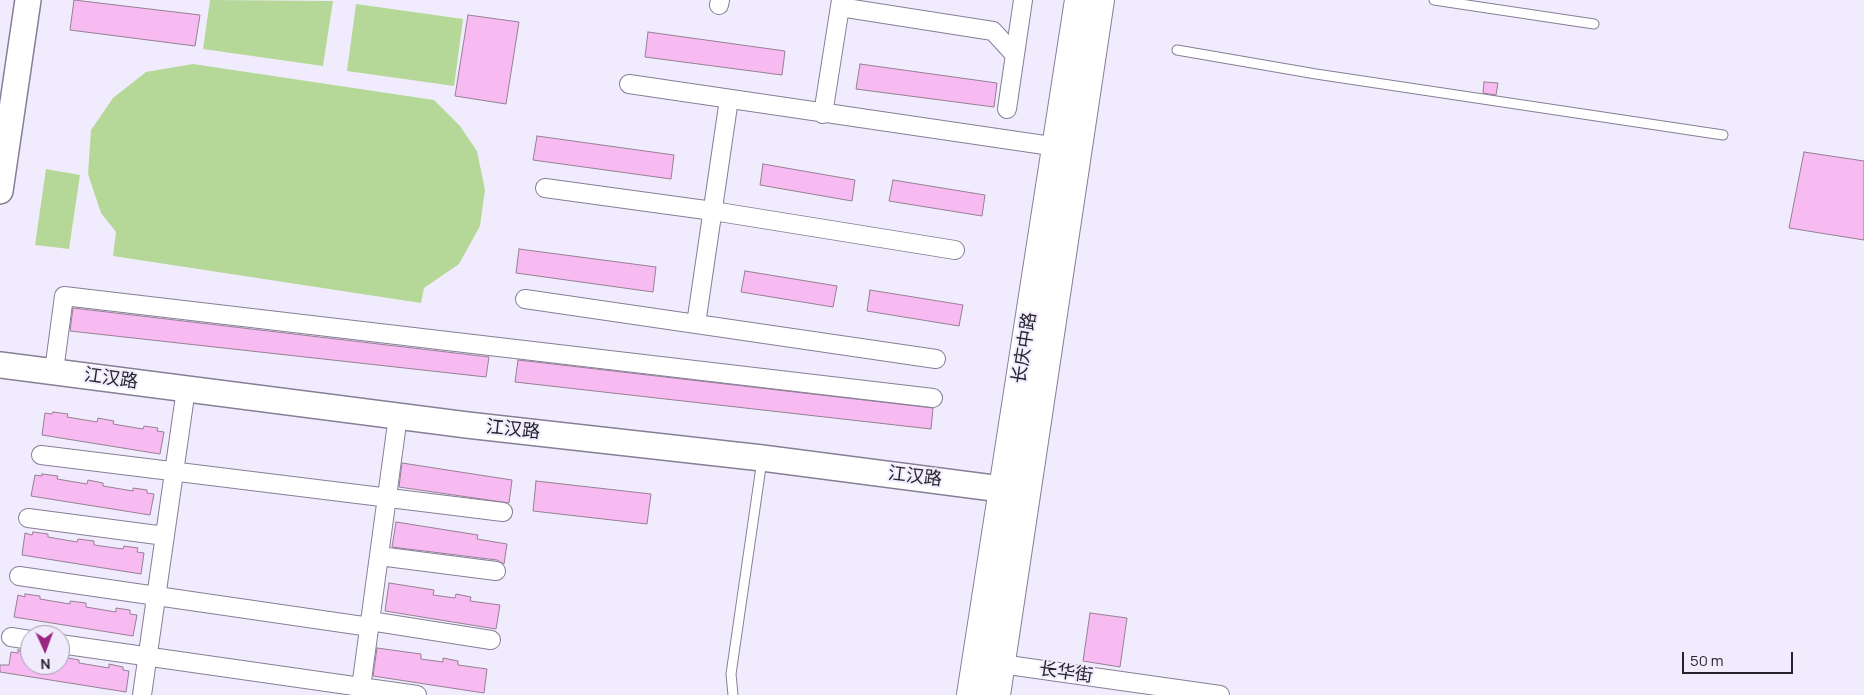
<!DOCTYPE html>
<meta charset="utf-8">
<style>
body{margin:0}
#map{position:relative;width:1864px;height:695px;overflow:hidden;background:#f1ecfd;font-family:Manrope,sans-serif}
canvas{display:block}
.north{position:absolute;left:20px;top:625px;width:50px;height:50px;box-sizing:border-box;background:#f1ecfd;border:1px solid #a09caa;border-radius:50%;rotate:178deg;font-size:14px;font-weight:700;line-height:20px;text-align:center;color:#26232d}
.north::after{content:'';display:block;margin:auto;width:18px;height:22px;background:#9b2681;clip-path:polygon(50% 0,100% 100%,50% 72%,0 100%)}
.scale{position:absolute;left:1682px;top:652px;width:111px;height:22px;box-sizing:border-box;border:2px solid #26232d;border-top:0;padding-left:6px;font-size:15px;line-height:18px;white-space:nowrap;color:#26232d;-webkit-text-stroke:4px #f1ecfd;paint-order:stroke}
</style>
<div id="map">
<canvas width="1864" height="695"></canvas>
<div class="north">N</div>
<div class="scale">50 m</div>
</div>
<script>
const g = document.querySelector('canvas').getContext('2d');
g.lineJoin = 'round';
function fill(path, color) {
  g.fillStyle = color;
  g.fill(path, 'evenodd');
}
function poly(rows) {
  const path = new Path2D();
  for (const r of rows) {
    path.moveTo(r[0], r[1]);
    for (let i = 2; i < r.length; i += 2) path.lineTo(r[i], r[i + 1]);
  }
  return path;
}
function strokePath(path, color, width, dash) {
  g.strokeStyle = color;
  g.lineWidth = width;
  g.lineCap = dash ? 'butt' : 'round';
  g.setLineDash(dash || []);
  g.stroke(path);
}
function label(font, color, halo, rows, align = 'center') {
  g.font = font + ' Manrope,"Noto Sans SC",sans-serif';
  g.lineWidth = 4;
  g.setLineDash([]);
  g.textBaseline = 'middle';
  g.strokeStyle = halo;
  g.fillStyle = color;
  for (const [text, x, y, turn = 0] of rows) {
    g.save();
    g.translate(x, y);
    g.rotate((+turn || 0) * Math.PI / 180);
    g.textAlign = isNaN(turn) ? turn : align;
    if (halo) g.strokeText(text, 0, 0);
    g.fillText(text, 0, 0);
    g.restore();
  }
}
const green = poly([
 [210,0,333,1,323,66,203,49],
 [356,4,463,19,454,86,347,71],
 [193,64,434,100,460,126,477,151,485,190,480,226,459,264,424,288,421,303,113,256,116,232,101,213,88,174,91,130,113,98,146,72],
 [46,169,80,175,69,249,35,245]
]);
const building = poly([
 [74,0,200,15,195,46,70,30,74,0],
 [468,15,519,22,506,104,455,96,468,15],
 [648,32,785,51,782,75,645,57,648,32],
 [860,64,997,83,994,107,856,89,860,64],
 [1484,82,1498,83,1496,95,1483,93,1484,82],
 [537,136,674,155,671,179,533,160,537,136],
 [1804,152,1864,161,1864,240,1789,228,1804,152],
 [763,164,855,180,852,201,760,185,763,164],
 [893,180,985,195,982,216,889,201,893,180],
 [519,249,656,267,653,292,516,273,519,249],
 [745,271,837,286,833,307,741,292,745,271],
 [870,290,963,305,959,326,867,311,870,290],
 [73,308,489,357,486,377,70,331,73,308],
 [518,360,933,408,931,429,515,382,518,360],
 [53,412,68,414,67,417,97,422,98,418,114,421,113,424,143,429,144,426,158,428,157,431,164,432,160,454,42,435,45,413,52,414,53,412],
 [402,463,512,480,509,503,399,487,402,463],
 [42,474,58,476,57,479,87,484,88,480,103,483,103,486,133,491,133,488,147,490,147,493,154,494,150,515,31,496,35,475,42,476,42,474],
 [536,481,651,494,647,524,533,511,536,481],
 [396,522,478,535,477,539,507,544,504,564,497,560,392,547,396,522],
 [33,532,48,534,48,537,77,542,78,539,94,541,94,545,123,549,124,546,138,548,137,552,144,553,141,574,22,555,25,533,32,535,33,532],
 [389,583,434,590,433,595,455,598,456,594,471,597,470,601,500,605,496,629,385,611,389,583],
 [25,594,40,596,40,599,70,604,70,601,86,603,86,607,116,612,116,608,130,610,130,614,137,615,133,636,14,617,18,595,25,597,25,594],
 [1090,613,1127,618,1120,667,1083,661,1090,613],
 [377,648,421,654,421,659,443,662,443,658,458,661,458,665,487,669,484,693,373,676,377,648],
 [18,650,30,652,30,665,60,665,60,660,63,661,63,657,79,660,79,663,109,668,109,664,123,667,123,670,129,671,126,692,0,672,0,665,9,665,11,652,18,653,18,650]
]);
const lane = poly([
 [1434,0,1594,24],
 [1177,50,1316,74,1723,135],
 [733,695,731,674,762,460]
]);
const street = poly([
 [719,5,720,0],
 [840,7,993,31,1014,54],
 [629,84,1058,147],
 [1007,109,1023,0],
 [823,114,841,0],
 [545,188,713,211,955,250],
 [525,299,936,359],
 [696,324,729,99],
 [54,371,64,296,933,398],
 [41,455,503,512],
 [28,518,165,536],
 [379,556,496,571],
 [19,576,370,627],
 [370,621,491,640],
 [11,637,30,640],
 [60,644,417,695],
 [1001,664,1220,695],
 [142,695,186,389],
 [360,695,398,416]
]);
const secondary = poly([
 [0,191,28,0],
 [0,365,467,425,762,458,1024,492]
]);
const primary = poly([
 [971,695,1079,0],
 [996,695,1100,0]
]);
const streetNames = [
 ["长庆中路",1025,348,-81],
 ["江汉路",111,379,8],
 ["江汉路",513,430,6],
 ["江汉路",915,477,7],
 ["长华街",1066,673,8]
];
fill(green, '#b5d898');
fill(building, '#f7bbf2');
strokePath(building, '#958093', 1);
strokePath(lane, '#867e97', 11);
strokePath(street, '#867e97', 20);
strokePath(secondary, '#867e97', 28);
strokePath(primary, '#867e97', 30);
strokePath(lane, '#fff', 9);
strokePath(street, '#fff', 18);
strokePath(secondary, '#fff', 25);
strokePath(primary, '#fff', 28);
label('18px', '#26232d', '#f1ecfd', streetNames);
</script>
